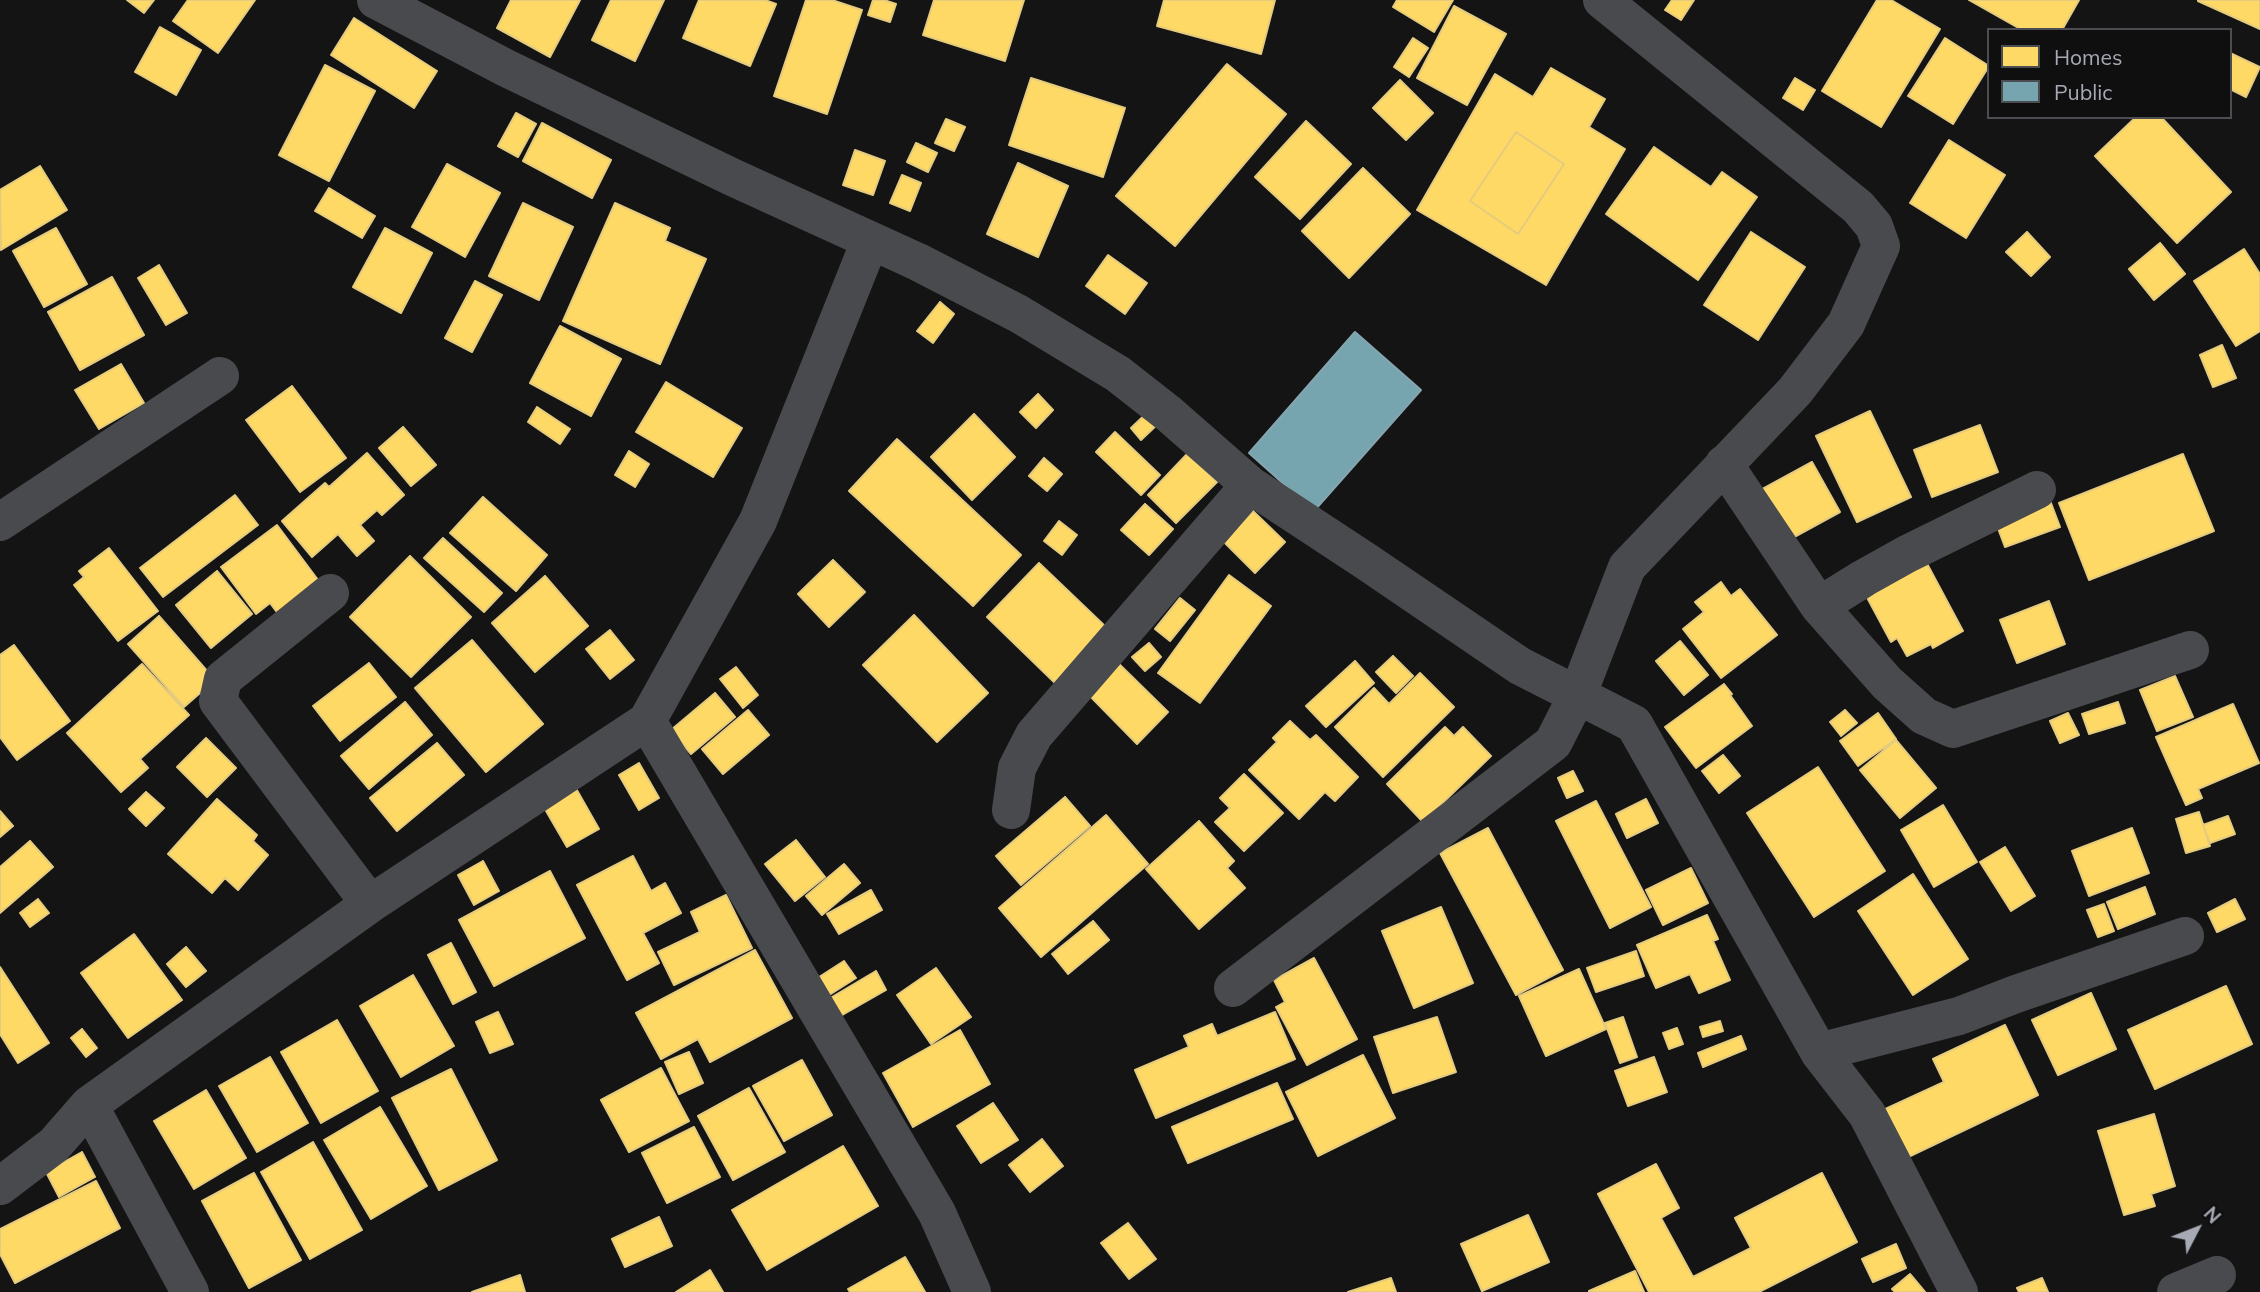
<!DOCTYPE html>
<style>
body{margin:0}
#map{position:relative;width:2260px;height:1292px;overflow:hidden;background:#141415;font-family:Mulish,sans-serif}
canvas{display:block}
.legend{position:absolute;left:1987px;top:28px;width:245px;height:91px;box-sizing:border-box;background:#0f0f10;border:2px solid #4c4d52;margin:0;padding:9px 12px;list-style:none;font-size:21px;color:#a7a9b4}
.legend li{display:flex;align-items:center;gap:14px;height:35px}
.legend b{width:35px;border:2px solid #4c4d52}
.north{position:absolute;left:2162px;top:1194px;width:70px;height:70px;-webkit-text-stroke:5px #0f0f10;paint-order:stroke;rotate:48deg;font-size:19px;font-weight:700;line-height:28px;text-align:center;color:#a7a9b4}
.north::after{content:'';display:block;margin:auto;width:24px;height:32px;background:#a7a9b4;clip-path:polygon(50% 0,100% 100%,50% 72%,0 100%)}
</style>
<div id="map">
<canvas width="2260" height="1292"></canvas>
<ul class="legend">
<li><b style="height:19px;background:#ffd966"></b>Homes</li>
<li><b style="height:19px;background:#76a5af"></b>Public</li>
</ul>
<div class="north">N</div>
</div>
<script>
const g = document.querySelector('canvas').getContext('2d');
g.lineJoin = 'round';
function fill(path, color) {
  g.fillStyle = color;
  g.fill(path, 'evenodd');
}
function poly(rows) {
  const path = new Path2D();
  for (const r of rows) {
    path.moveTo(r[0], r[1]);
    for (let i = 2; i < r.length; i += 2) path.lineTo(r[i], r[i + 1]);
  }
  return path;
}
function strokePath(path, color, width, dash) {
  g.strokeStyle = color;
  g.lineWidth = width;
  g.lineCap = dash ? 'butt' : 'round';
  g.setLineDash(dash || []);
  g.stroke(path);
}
const homes = poly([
 [127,0,154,0,144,13,127,0],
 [188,0,255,0,218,53,173,21,188,0],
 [511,0,580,0,550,57,497,28,511,0],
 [611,0,664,0,635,61,592,40,611,0],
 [699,0,765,0,776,4,750,66,683,38,699,0],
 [806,0,832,0,862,10,827,114,774,96,806,0],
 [873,0,884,0,896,4,890,22,868,15,873,0],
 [934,0,1024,0,1005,61,923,35,934,0],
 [1164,0,1275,0,1261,54,1157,26,1164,0],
 [1397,0,1453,0,1434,32,1393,7,1397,0],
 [1672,0,1694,0,1681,20,1665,10,1672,0],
 [1877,0,1891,0,1940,29,1881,127,1822,91,1877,0],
 [1969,0,2079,0,2062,30,2022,30,1969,0],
 [2198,0,2260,0,2260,29,2198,1,2198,0],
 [1454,6,1506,34,1467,105,1417,78,1454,6],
 [354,18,437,71,414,108,331,55,354,18],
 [160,27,201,50,176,95,135,72,160,27],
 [1413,38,1428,48,1409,77,1394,67,1413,38],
 [1945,38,1989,66,1953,124,1908,96,1945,38],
 [2230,53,2260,67,2246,97,2230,89,2230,53],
 [1227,64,1286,114,1175,246,1116,196,1227,64],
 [325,65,375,91,329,181,279,155,325,65],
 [1551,68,1605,99,1589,127,1625,149,1546,285,1417,210,1495,74,1533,97,1551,68],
 [1516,132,1564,164,1518,234,1470,201,1516,132],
 [1031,78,1125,108,1103,177,1009,145,1031,78],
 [1795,78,1815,90,1803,110,1783,98,1795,78],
 [1400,80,1433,113,1406,140,1373,108,1400,80],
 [516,113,536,124,518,157,498,146,516,113],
 [2136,117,2161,117,2231,192,2177,243,2095,156,2136,117],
 [946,119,965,127,954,151,935,143,946,119],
 [1306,121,1351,164,1300,219,1255,177,1306,121],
 [542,123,611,160,592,198,523,161,542,123],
 [1516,132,1564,164,1518,234,1470,201,1516,132],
 [1949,140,2005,175,1966,238,1910,203,1949,140],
 [916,143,937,153,928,172,907,162,916,143],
 [1654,147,1711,187,1722,172,1757,197,1698,280,1606,214,1654,147],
 [855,150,885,161,873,195,843,185,855,150],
 [1018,163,1068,186,1038,257,987,234,1018,163],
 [447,164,500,193,465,257,412,227,447,164],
 [40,166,67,210,1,250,0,190,40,166],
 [1363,168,1410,214,1349,278,1302,231,1363,168],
 [902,175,921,183,910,211,890,203,902,175],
 [329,188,375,216,362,238,315,211,329,188],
 [523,203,573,227,539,300,489,276,523,203],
 [615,203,670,228,665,241,706,259,660,364,563,321,615,203],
 [56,228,87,284,44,307,13,251,56,228],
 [385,228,432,253,401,313,353,287,385,228],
 [1751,232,1805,267,1758,340,1704,305,1751,232],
 [2027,232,2050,257,2031,276,2006,252,2027,232],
 [2160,243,2185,274,2154,300,2129,269,2160,243],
 [2244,249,2260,274,2260,331,2236,346,2194,281,2244,249],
 [1108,255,1147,283,1125,314,1086,286,1108,255],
 [159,265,187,313,166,325,138,278,159,265],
 [112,277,144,335,80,370,48,312,112,277],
 [475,281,502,295,472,352,445,338,475,281],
 [940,302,954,314,933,343,917,331,940,302],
 [560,326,621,359,591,416,530,383,560,326],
 [2222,345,2236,378,2213,387,2200,355,2222,345],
 [121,364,144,403,99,429,75,390,121,364],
 [666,382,742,428,713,477,636,432,666,382],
 [292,386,346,458,300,492,246,420,292,386],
 [1038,394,1053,410,1036,428,1020,412,1038,394],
 [537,407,570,429,560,444,528,422,537,407],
 [1151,409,1161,421,1141,440,1131,428,1151,409],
 [1870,411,1911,497,1857,522,1816,436,1870,411],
 [974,414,1015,457,972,500,931,457,974,414],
 [1980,425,1998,472,1932,497,1914,450,1980,425],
 [403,427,436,465,411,486,379,448,403,427],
 [1115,432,1160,475,1141,495,1096,452,1115,432],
 [897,439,1021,555,973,606,849,491,897,439],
 [629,451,649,464,635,487,615,475,629,451],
 [367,453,404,495,382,515,377,510,360,525,374,541,357,556,338,534,312,557,282,521,325,483,329,487,367,453],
 [1188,453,1217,482,1176,523,1148,495,1188,453],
 [2183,454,2214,531,2089,580,2059,503,2183,454],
 [1044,458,1062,474,1047,491,1029,476,1044,458],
 [1812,462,1840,512,1785,542,1757,492,1812,462],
 [235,495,258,525,163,597,140,568,235,495],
 [483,497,547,555,516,591,450,533,483,497],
 [2051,503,2060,527,2005,547,1996,523,2051,503],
 [1145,504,1173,529,1149,555,1121,530,1145,504],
 [1253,511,1285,542,1255,573,1223,541,1253,511],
 [1059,521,1077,535,1062,555,1044,541,1059,521],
 [277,525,321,584,279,615,270,603,256,614,221,567,277,525],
 [443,538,502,593,484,612,424,558,443,538],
 [109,548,158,611,118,641,74,585,84,577,79,571,109,548],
 [410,556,471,617,411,677,350,617,410,556],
 [1924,558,1963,631,1933,648,1931,644,1907,656,1897,638,1891,642,1863,590,1924,558],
 [833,560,865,592,829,627,798,594,833,560],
 [1039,563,1108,629,1055,683,987,617,1039,563],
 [217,571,252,614,211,648,176,605,217,571],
 [1229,575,1271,606,1200,703,1158,673,1229,575],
 [545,576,588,626,535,672,492,623,545,576],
 [1721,582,1731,596,1740,589,1777,635,1721,678,1683,629,1704,612,1695,602,1721,582],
 [1180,598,1195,610,1170,641,1155,629,1180,598],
 [2049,601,2065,644,2017,663,2000,620,2049,601],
 [914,615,988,693,937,742,863,665,914,615],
 [159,616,215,680,184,707,128,644,159,616],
 [610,630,634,660,610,679,586,649,610,630],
 [472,640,543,724,486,772,415,688,472,640],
 [1680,641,1708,675,1684,695,1656,661,1680,641],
 [1149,643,1161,657,1145,671,1132,657,1149,643],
 [14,645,70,721,17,760,0,737,0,655,14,645],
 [1393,656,1413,676,1396,693,1376,672,1393,656],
 [1116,661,1168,712,1137,744,1086,692,1116,661],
 [1355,661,1374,683,1326,727,1306,706,1355,661],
 [369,663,396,697,340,741,313,706,369,663],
 [142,664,189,715,140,759,148,768,121,792,67,733,142,664],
 [736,667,758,695,743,708,720,679,736,667],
 [1420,673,1454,707,1383,777,1335,727,1374,688,1389,704,1420,673],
 [2175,676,2193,717,2157,731,2140,690,2175,676],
 [1724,684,1732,694,1730,695,1752,726,1696,768,1665,727,1724,684],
 [715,693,735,717,691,754,671,730,715,693],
 [405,702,432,735,369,789,341,756,405,702],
 [2118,702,2125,723,2089,734,2082,714,2118,702],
 [2233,704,2259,763,2198,789,2202,798,2186,805,2156,737,2233,704],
 [748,710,769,735,723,774,702,749,748,710],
 [1845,710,1857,723,1841,736,1830,722,1845,710],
 [1878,713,1896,739,1858,766,1840,741,1878,713],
 [2068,713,2079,735,2060,743,2050,721,2068,713],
 [1290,721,1310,740,1316,735,1358,777,1335,801,1325,792,1299,819,1249,770,1277,742,1273,738,1290,721],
 [1445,727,1454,736,1463,727,1491,756,1423,822,1387,784,1445,727],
 [206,738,236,768,207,797,177,767,206,738],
 [1896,740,1936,788,1900,818,1860,770,1896,740],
 [437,743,464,775,397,831,370,798,437,743],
 [1723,755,1740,776,1719,793,1702,771,1723,755],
 [639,763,659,798,639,810,619,775,639,763],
 [1818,767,1885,871,1814,917,1747,813,1818,767],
 [1573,771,1583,791,1567,798,1558,778,1573,771],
 [1244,774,1283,813,1244,851,1215,822,1230,808,1220,798,1244,774],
 [574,785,599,829,567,847,542,804,574,785],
 [146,792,164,808,146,826,129,809,146,792],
 [1065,797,1090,826,1021,885,996,856,1065,797],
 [217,799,257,835,253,841,268,855,238,890,225,878,212,893,168,854,217,799],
 [1646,799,1658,823,1627,838,1616,814,1646,799],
 [1596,801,1651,907,1610,928,1556,821,1596,801],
 [1943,805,1977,862,1934,887,1901,830,1943,805],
 [0,811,13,826,0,837,0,811],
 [2199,812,2210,846,2186,853,2176,819,2199,812],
 [1106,815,1148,864,1041,957,999,908,1106,815],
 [2228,816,2235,834,2210,843,2203,825,2228,816],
 [1199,821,1234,861,1227,868,1245,888,1199,929,1146,869,1199,821],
 [1488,828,1563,970,1516,995,1440,853,1488,828],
 [2132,828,2149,873,2089,896,2072,851,2132,828],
 [796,840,825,877,795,901,765,864,796,840],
 [30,841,53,867,0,913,0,867,30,841],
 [2005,847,2035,896,2011,911,1980,862,2005,847],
 [633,856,651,891,665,883,681,913,643,933,659,963,627,980,577,885,633,856],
 [483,861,499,891,474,905,458,875,483,861],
 [844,864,860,883,822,915,806,896,844,864],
 [1691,868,1708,903,1663,925,1646,890,1691,868],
 [550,871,585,938,494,986,459,920,550,871],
 [1913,874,1968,959,1913,995,1858,911,1913,874],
 [2145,887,2155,914,2118,929,2107,902,2145,887],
 [871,890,882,910,839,934,827,914,871,890],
 [726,895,752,948,674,985,658,952,700,932,691,912,726,895],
 [38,899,49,913,30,927,20,913,38,899],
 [2235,899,2245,919,2217,932,2208,913,2235,899],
 [2104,904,2114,931,2098,937,2087,910,2104,904],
 [1441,907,1473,983,1414,1008,1382,931,1441,907],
 [1707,915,1718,939,1713,941,1730,980,1699,993,1690,974,1656,988,1637,945,1707,915],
 [1093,921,1109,940,1068,974,1052,954,1093,921],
 [134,934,182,1000,128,1038,81,973,134,934],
 [451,943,476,992,453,1004,428,955,451,943],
 [186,947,206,971,186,987,167,964,186,947],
 [755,950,792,1018,710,1062,698,1039,661,1059,636,1013,755,950],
 [1636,951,1644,976,1596,992,1587,968,1636,951],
 [1314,958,1357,1039,1307,1065,1276,1007,1285,1002,1274,980,1314,958],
 [844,961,856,978,826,997,816,979,844,961],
 [0,967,49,1043,18,1063,0,1034,0,967],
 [936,968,971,1017,931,1044,897,995,936,968],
 [1579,969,1606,1029,1546,1056,1519,996,1579,969],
 [876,971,886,990,837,1018,827,1000,876,971],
 [413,975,454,1046,401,1077,360,1006,413,975],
 [2226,986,2252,1044,2155,1089,2128,1030,2226,986],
 [2091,993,2116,1049,2058,1075,2032,1020,2091,993],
 [498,1012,513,1044,490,1053,476,1022,498,1012],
 [1275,1012,1295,1059,1156,1118,1135,1070,1189,1047,1184,1036,1212,1024,1217,1036,1275,1012],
 [1437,1017,1456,1072,1393,1093,1374,1037,1437,1017],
 [1623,1017,1637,1057,1620,1063,1605,1023,1623,1017],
 [337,1020,378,1091,321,1123,281,1052,337,1020],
 [1720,1021,1723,1031,1703,1037,1700,1027,1720,1021],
 [2005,1025,2038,1095,1904,1159,1881,1111,1944,1082,1933,1059,2005,1025],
 [1677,1028,1683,1044,1669,1049,1663,1033,1677,1028],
 [82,1029,97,1048,86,1057,71,1038,82,1029],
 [960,1030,990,1084,913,1127,883,1073,960,1030],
 [1741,1036,1746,1049,1703,1067,1698,1053,1741,1036],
 [689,1052,703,1083,679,1094,665,1062,689,1052],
 [1363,1055,1395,1118,1318,1156,1286,1092,1363,1055],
 [270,1057,308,1123,257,1152,219,1086,270,1057],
 [1654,1057,1667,1092,1628,1106,1615,1071,1654,1057],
 [802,1060,832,1115,784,1141,753,1086,802,1060],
 [661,1068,689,1121,629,1152,601,1100,661,1068],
 [451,1069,497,1160,439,1190,392,1098,451,1069],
 [1277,1083,1293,1119,1188,1163,1172,1127,1277,1083],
 [749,1088,785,1152,733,1180,698,1116,749,1088],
 [206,1090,246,1158,194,1189,154,1121,206,1090],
 [993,1103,1018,1140,981,1163,957,1126,993,1103],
 [380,1107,427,1186,371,1219,324,1140,380,1107],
 [2154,1114,2175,1186,2151,1194,2155,1206,2124,1215,2098,1131,2154,1114],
 [694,1127,720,1177,667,1203,642,1153,694,1127],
 [1042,1139,1063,1166,1030,1192,1009,1165,1042,1139],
 [313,1142,362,1230,310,1259,261,1172,313,1142],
 [843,1146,878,1206,767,1270,732,1210,843,1146],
 [82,1152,95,1177,59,1197,46,1172,82,1152],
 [1656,1164,1679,1208,1661,1218,1693,1277,1751,1248,1735,1218,1822,1173,1857,1242,1759,1292,1649,1292,1598,1194,1656,1164],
 [254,1173,301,1260,249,1288,202,1201,254,1173],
 [96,1181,120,1228,15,1283,0,1254,0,1229,96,1181],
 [1528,1215,1549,1262,1482,1291,1461,1244,1528,1215],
 [659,1217,672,1246,625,1267,612,1239,659,1217],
 [1128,1223,1156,1259,1129,1279,1101,1243,1128,1223],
 [1896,1244,1906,1268,1873,1282,1862,1259,1896,1244],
 [905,1257,925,1292,850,1292,848,1289,905,1257],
 [710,1270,723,1292,676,1292,710,1270],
 [1635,1271,1644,1292,1589,1292,1589,1291,1635,1271],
 [1910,1274,1925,1292,1895,1292,1892,1289,1910,1274],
 [520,1275,525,1292,472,1292,520,1275],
 [1391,1278,1396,1292,1348,1292,1391,1278],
 [2042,1278,2048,1292,2019,1292,2017,1288,2042,1278]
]);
const public = poly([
 [1355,332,1421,390,1314,511,1249,453,1355,332]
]);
const minor = poly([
 [376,0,506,68,732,177,918,262,1019,314,1118,374,1169,414,1250,485,1367,562,1520,666,1634,724,1819,1052,1867,1114,1959,1292],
 [1724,464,1819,606,1887,683,1924,716,1953,729,2190,650],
 [0,522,220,376],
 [330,593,223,679,218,701,370,904],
 [1819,606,1864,578,1907,554,2037,490],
 [647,721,937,1213,972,1292],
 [1011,810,1017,768,1034,735,1250,485],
 [1233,988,1553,743,1578,694,1627,567,1795,391,1846,324,1881,246,1874,226,1858,207,1602,0],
 [1819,1052,1959,1016,2016,994,2185,936],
 [89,1105,190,1292],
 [0,1186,54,1145,89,1105,370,904,647,721,758,521,870,241],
 [2176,1292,2217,1275]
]);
fill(homes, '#ffd966');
strokePath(homes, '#e5cb7d', 2);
fill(public, '#76a5af');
strokePath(public, '#85a6b0', 2);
strokePath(minor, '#494a4d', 38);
</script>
